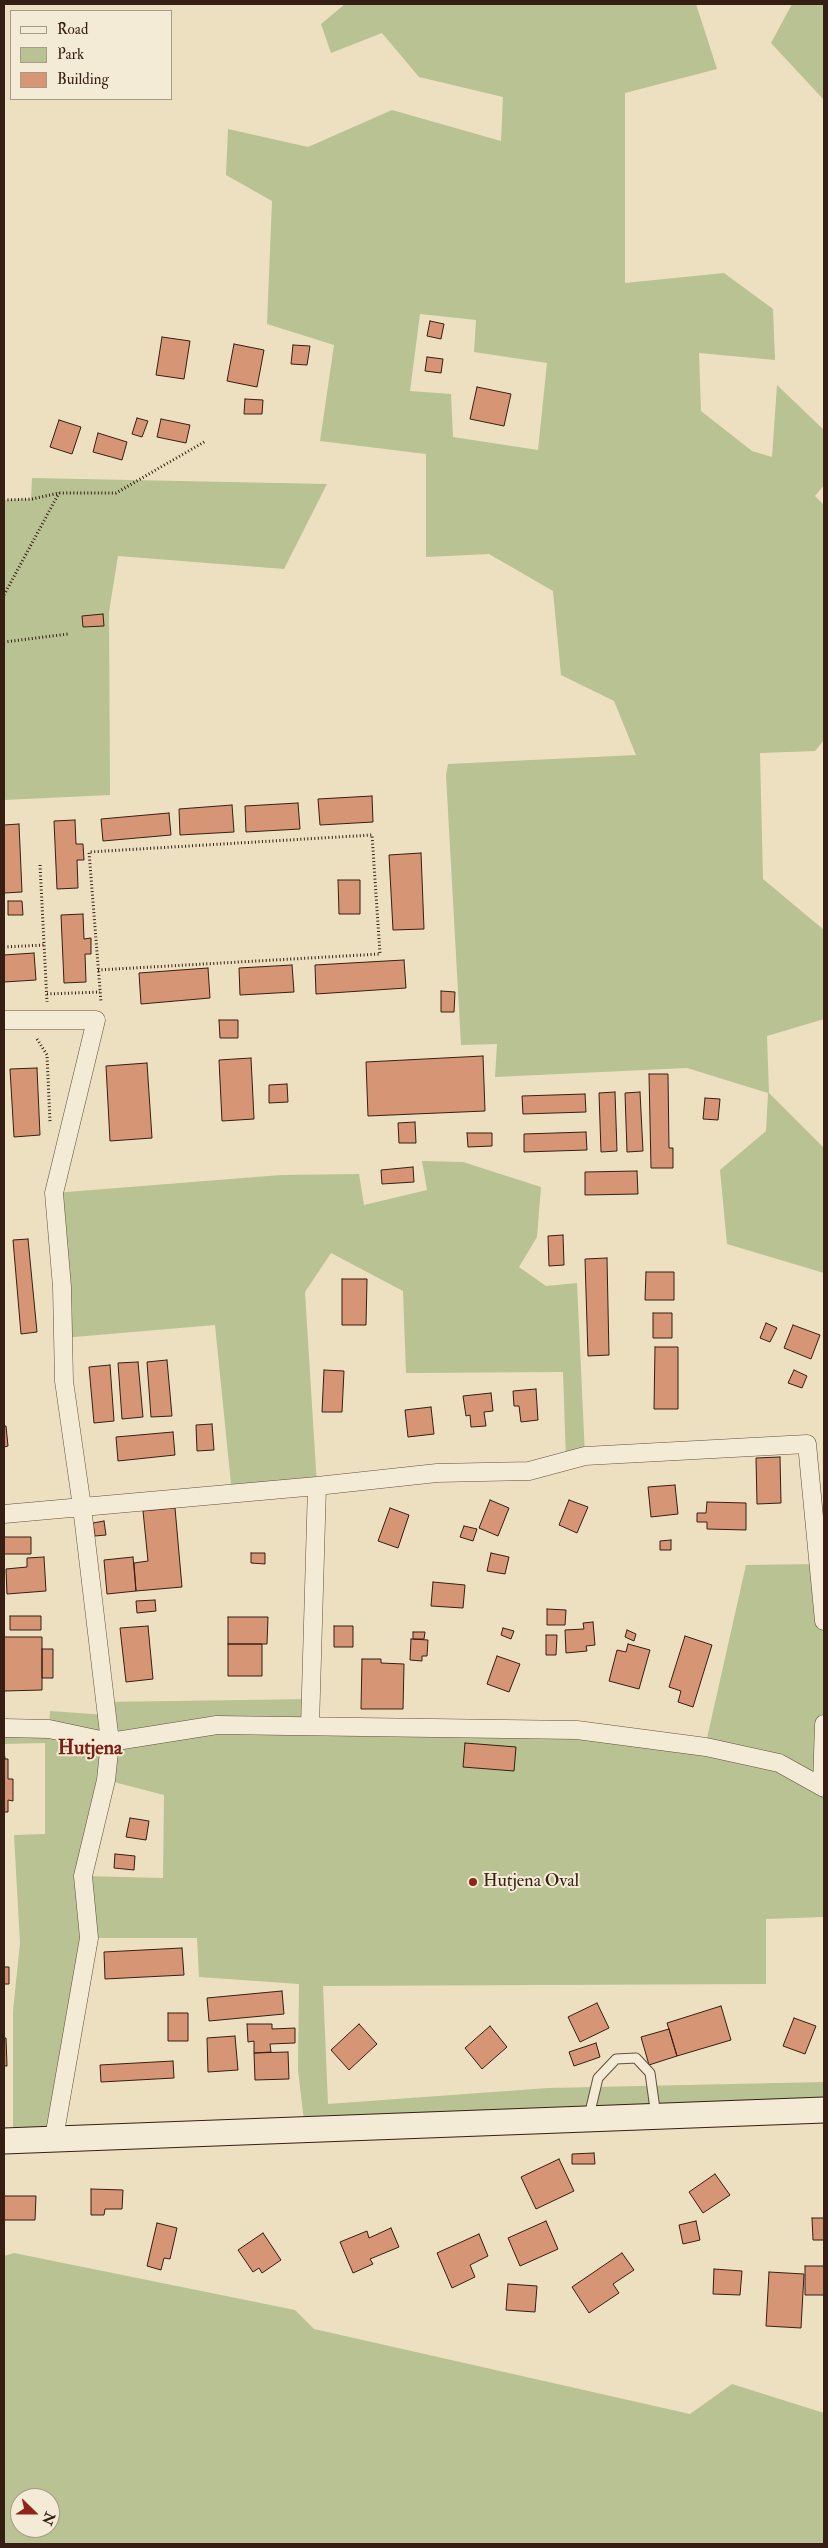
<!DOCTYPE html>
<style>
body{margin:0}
#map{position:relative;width:828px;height:2548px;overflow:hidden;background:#ece0c0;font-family:"IM FELL Double Pica",serif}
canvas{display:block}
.frame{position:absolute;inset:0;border:5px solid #371e14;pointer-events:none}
.legend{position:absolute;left:10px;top:10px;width:162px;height:90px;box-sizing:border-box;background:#f3ebd6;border:1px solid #a89988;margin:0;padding:6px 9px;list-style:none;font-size:15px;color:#371e14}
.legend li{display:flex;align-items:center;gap:10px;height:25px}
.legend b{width:25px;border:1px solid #a89988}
.north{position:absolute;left:10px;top:2488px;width:50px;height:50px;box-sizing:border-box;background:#f3ebd6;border:1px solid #a89988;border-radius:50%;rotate:112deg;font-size:14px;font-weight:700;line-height:20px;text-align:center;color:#371e14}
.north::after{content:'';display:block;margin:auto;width:18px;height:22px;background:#8f2418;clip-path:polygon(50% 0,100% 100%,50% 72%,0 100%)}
</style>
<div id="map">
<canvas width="828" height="2548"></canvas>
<div class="frame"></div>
<ul class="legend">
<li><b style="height:6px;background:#f3ebd6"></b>Road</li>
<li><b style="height:14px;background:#b8c292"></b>Park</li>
<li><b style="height:14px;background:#d69575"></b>Building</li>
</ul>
<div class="north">N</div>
</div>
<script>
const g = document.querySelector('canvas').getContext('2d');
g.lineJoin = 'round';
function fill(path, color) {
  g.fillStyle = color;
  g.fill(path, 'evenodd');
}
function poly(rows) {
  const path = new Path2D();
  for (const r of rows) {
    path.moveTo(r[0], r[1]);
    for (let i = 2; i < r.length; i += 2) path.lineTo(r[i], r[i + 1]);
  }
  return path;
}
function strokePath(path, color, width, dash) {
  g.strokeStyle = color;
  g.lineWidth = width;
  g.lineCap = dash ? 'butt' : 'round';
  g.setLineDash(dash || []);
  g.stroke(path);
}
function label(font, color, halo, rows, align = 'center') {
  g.font = font + ' "IM FELL Double Pica",serif';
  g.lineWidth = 4;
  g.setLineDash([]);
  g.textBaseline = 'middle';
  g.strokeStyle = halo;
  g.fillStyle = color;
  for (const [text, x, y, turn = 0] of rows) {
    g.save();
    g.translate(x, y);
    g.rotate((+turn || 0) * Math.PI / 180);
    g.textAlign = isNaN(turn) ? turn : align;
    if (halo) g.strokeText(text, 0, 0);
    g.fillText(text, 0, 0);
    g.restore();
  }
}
const green = poly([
 [345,4,696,4,717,69,625,93,625,283,724,273,773,309,775,360,699,353,701,411,752,451,772,457,777,385,824,430,824,485,815,496,824,505,824,740,815,751,760,753,763,879,824,930,824,1019,767,1036,769,1093,824,1148,824,1273,727,1244,720,1170,766,1131,768,1093,687,1068,495,1077,497,1044,461,1045,446,775,448,764,636,755,614,701,561,675,553,591,489,554,426,557,426,454,320,441,334,345,267,324,272,201,226,175,228,129,308,147,392,110,501,141,503,97,419,77,382,33,331,53,321,24],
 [420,314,476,320,474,352,547,363,538,450,453,437,451,394,410,391],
 [792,4,824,4,824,100,771,43],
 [32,478,327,484,284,569,118,556,109,612,110,795,4,800,4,500,31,499],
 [422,1161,463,1162,541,1187,537,1237,519,1267,546,1286,577,1283,585,1456,566,1461,563,1372,406,1373,403,1291,331,1253,305,1292,317,1486,232,1494,215,1325,62,1338,54,1193,281,1175,359,1174,364,1205,427,1190],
 [819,1564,824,1621,824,1917,766,1919,766,1984,323,1986,328,2104,548,2088,824,2082,824,2110,305,2129,298,2070,299,1984,199,1977,197,1938,89,1938,54,2138,13,2141,13,2011,20,1943,14,1835,45,1834,45,1743,4,1744,4,1728,49,1729,50,1711,106,1715,104,1702,311,1699,310,1726,577,1730,705,1747,746,1565],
 [106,1780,164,1795,163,1878,83,1876],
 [14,2253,295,2310,314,2329,690,2414,732,2384,824,2413,824,2544,4,2544,4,2256],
 [20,2498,50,2498,50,2528,20,2528]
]);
const building = poly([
 [430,321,444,324,441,339,427,336,430,321],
 [162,337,190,341,184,379,156,375,162,337],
 [234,344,264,350,257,387,227,381,234,344],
 [293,345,310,346,307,365,291,364,293,345],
 [427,357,443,359,441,373,425,371,427,357],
 [477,387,511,394,504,426,470,419,477,387],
 [245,399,263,400,262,414,244,414,245,399],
 [137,418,148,421,142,437,132,434,137,418],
 [161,419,190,425,186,443,157,437,161,419],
 [59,420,81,427,72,454,50,447,59,420],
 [98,433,127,442,122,460,93,452,98,433],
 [103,614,104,626,83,627,82,616,103,614],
 [372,796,373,822,320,825,318,799,372,796],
 [298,803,300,829,246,832,245,806,298,803],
 [232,805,234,832,180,835,179,809,232,805],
 [169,813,171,835,103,841,101,819,169,813],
 [75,820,76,844,83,844,84,860,77,860,78,888,57,889,54,821,75,820],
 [19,824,22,892,4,893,4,825,19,824],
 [421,853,424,929,393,930,389,855,421,853],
 [338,880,360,880,360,914,339,914,338,880],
 [8,901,22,901,23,915,8,915,8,901],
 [83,914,84,939,91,938,91,954,85,954,86,982,64,983,61,915,83,914],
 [34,953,36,980,4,982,4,955,34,953],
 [404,960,406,988,316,994,315,965,404,960],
 [292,965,294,992,240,995,239,968,292,965],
 [208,968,210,998,141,1004,139,973,208,968],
 [441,991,455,992,454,1012,441,1012,441,991],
 [219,1020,238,1020,238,1038,220,1038,219,1020],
 [483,1056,485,1111,368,1116,366,1062,483,1056],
 [251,1058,254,1119,222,1121,219,1060,251,1058],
 [147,1063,152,1138,110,1141,106,1066,147,1063],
 [37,1068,40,1135,14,1137,10,1069,37,1068],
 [649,1074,668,1074,669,1148,673,1148,673,1168,651,1168,649,1074],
 [287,1084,288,1102,269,1103,269,1085,287,1084],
 [615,1092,617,1151,601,1152,599,1093,615,1092],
 [640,1092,643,1151,627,1152,625,1093,640,1092],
 [585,1094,586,1112,523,1114,522,1096,585,1094],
 [705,1098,720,1099,718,1120,703,1119,705,1098],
 [415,1122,416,1143,399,1143,398,1123,415,1122],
 [586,1132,587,1150,524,1152,524,1134,586,1132],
 [467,1133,492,1133,492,1146,468,1147,467,1133],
 [413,1167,414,1182,382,1184,381,1170,413,1167],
 [637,1171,638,1194,585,1195,585,1172,637,1171],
 [563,1235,564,1265,549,1266,548,1236,563,1235],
 [28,1239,37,1332,21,1334,13,1240,28,1239],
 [607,1258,609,1355,588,1356,585,1259,607,1258],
 [646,1272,674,1272,674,1300,645,1300,646,1272],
 [342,1279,367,1279,366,1325,342,1325,342,1279],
 [653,1313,672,1313,672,1338,653,1338,653,1313],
 [766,1323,777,1328,770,1342,760,1338,766,1323],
 [793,1325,820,1335,811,1359,784,1348,793,1325],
 [655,1347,678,1347,678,1409,654,1409,655,1347],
 [167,1360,172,1416,151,1417,147,1362,167,1360],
 [138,1362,143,1417,122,1419,118,1363,138,1362],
 [110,1365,114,1421,94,1423,89,1367,110,1365],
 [324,1370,344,1371,342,1412,322,1412,324,1370],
 [794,1370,807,1376,802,1388,788,1383,794,1370],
 [536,1389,538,1420,521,1422,519,1406,514,1406,513,1391,536,1389],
 [491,1393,493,1411,484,1412,486,1426,471,1427,470,1415,466,1416,463,1396,491,1393],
 [431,1407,434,1434,408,1437,405,1410,431,1407],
 [212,1424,214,1450,197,1451,196,1425,212,1424],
 [4,1426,6,1426,8,1446,4,1447,4,1426],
 [173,1432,175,1455,118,1461,116,1437,173,1432],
 [780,1457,781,1503,757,1504,756,1458,780,1457],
 [675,1485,678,1514,651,1517,648,1487,675,1485],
 [490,1500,509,1508,498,1536,479,1528,490,1500],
 [569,1500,588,1507,577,1533,559,1525,569,1500],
 [707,1502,746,1503,746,1530,707,1529,707,1522,697,1522,697,1513,706,1513,707,1502],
 [175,1508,182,1587,136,1591,134,1563,148,1561,143,1511,175,1508],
 [390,1508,409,1515,398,1548,378,1541,390,1508],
 [104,1521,106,1535,95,1536,93,1523,104,1521],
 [464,1526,477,1529,473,1541,460,1537,464,1526],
 [4,1537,31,1537,31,1554,4,1554,4,1537],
 [671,1540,671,1550,660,1550,660,1541,671,1540],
 [251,1553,265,1553,265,1564,251,1563,251,1553],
 [491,1553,509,1557,505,1574,487,1571,491,1553],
 [44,1557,46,1591,7,1594,6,1569,27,1567,27,1558,44,1557],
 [133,1557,136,1591,107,1594,104,1560,133,1557],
 [433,1582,465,1585,463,1608,431,1606,433,1582],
 [155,1600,156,1611,137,1613,136,1601,155,1600],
 [547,1609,566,1610,565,1625,547,1625,547,1609],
 [10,1616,41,1616,41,1630,10,1630,10,1616],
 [228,1617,268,1617,267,1644,228,1644,228,1617],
 [593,1622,595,1645,586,1646,587,1651,566,1653,565,1630,584,1629,583,1623,593,1622],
 [148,1626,153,1679,126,1682,120,1628,148,1626],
 [334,1626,353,1626,353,1647,334,1647,334,1626],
 [503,1628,514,1631,511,1639,501,1635,503,1628],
 [627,1630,636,1634,634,1641,625,1637,627,1630],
 [413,1632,425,1632,424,1639,413,1639,413,1632],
 [546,1635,557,1635,556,1655,546,1655,546,1635],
 [685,1636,712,1645,693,1707,678,1702,681,1691,669,1687,685,1636],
 [4,1637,42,1637,42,1690,4,1691,4,1637],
 [411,1639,428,1640,427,1656,422,1656,422,1661,410,1660,411,1639],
 [228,1644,262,1644,262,1676,228,1676,228,1644],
 [628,1644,650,1650,639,1689,609,1681,617,1650,626,1652,628,1644],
 [42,1649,53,1649,53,1678,42,1678,42,1649],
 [497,1656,520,1664,509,1692,487,1684,497,1656],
 [362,1659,381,1659,381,1663,404,1664,403,1709,361,1709,362,1659],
 [465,1743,516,1747,514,1771,463,1767,465,1743],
 [4,1750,5,1759,8,1759,8,1779,13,1779,13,1801,8,1800,8,1812,4,1812,4,1750],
 [130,1818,149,1821,146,1840,126,1837,130,1818],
 [115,1854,135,1856,134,1870,114,1868,115,1854],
 [182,1948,184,1975,105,1979,104,1952,182,1948],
 [4,1967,9,1967,9,1984,4,1984,4,1967],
 [282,1991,284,2014,209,2021,207,1998,282,1991],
 [597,2003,609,2028,580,2042,568,2017,597,2003],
 [721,2006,731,2040,677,2056,667,2023,721,2006],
 [168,2013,188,2013,188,2041,168,2041,168,2013],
 [794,2018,816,2026,805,2054,783,2046,794,2018],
 [247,2024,272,2024,272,2029,295,2028,295,2043,270,2044,271,2052,254,2053,254,2041,248,2042,247,2024],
 [359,2024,377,2044,349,2070,331,2050,359,2024],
 [490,2026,507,2047,482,2069,465,2048,490,2026],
 [669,2029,677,2056,649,2065,641,2037,669,2029],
 [235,2036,238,2070,208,2072,207,2038,235,2036],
 [4,2038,6,2038,7,2066,4,2066,4,2038],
 [596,2043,600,2057,574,2066,569,2052,596,2043],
 [288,2052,289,2079,255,2080,254,2053,288,2052],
 [173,2061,174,2078,101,2082,100,2065,173,2061],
 [594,2153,595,2164,572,2164,572,2154,594,2153],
 [559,2159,574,2191,536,2209,521,2177,559,2159],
 [715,2174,730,2195,703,2213,689,2192,715,2174],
 [91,2189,123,2190,122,2209,105,2209,104,2215,91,2215,91,2189],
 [4,2196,36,2196,35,2220,4,2220,4,2196],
 [812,2218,824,2218,824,2240,813,2240,812,2218],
 [546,2221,558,2249,520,2266,508,2238,546,2221],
 [696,2221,700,2240,683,2244,679,2225,696,2221],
 [157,2223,177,2228,170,2259,164,2258,161,2270,147,2266,157,2223],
 [391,2228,399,2247,370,2259,373,2264,353,2273,340,2242,367,2231,369,2238,391,2228],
 [263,2233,281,2260,262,2273,259,2268,253,2272,238,2250,263,2233],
 [479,2234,488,2256,470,2265,475,2277,452,2288,437,2253,479,2234],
 [622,2253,634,2270,613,2284,619,2293,589,2313,572,2287,622,2253],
 [805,2266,824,2266,824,2295,805,2295,805,2266],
 [714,2269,742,2271,740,2295,713,2294,714,2269],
 [769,2272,804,2274,801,2328,766,2326,769,2272],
 [508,2284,537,2286,535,2312,506,2310,508,2284]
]);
const path = poly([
 [4,500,32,499,59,493,116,493,206,441],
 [4,595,59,493],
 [4,642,68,634],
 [40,865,47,1002],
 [4,947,44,945],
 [98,970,380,954,372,835,89,852,101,1002],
 [47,994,100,992],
 [37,1039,47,1055,50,1122]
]);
const lane = poly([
 [589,2116,598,2078,616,2059,636,2058,650,2073,656,2116]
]);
const street = poly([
 [4,1020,96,1020,54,1193,62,1287,64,1381,82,1507,110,1742,106,1780,83,1876,89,1938,54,2138],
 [4,1514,317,1486,437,1473,529,1471,585,1456,807,1444,824,1621],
 [310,1726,317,1486],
 [4,1728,49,1729,110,1742,217,1725,577,1730,706,1747,779,1763,824,1788],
 [822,1786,824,1724]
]);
const secondary = poly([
 [4,2141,824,2110]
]);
const markers = [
 [473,1882,5,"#8f2418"]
];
const poiNames = [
 ["Hutjena Oval",483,1882]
];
const quarterNames = [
 ["Hutjena",90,1750]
];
fill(green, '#b8c292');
fill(building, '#d69575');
strokePath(building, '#371e14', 1);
strokePath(lane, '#644e3f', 11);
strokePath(street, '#644e3f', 19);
strokePath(secondary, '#371e14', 27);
strokePath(path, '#371e14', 3, [1, 2.5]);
strokePath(lane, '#f3ebd6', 9);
strokePath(street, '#f3ebd6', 18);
strokePath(secondary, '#f3ebd6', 25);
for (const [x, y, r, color] of markers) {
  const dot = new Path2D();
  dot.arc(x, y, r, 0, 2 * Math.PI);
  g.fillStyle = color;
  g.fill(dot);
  strokePath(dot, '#f3ebd6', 2);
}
label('18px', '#371e14', '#f3ebd6', poiNames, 'left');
label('bold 20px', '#7a1f14', '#f3ebd6', quarterNames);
</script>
